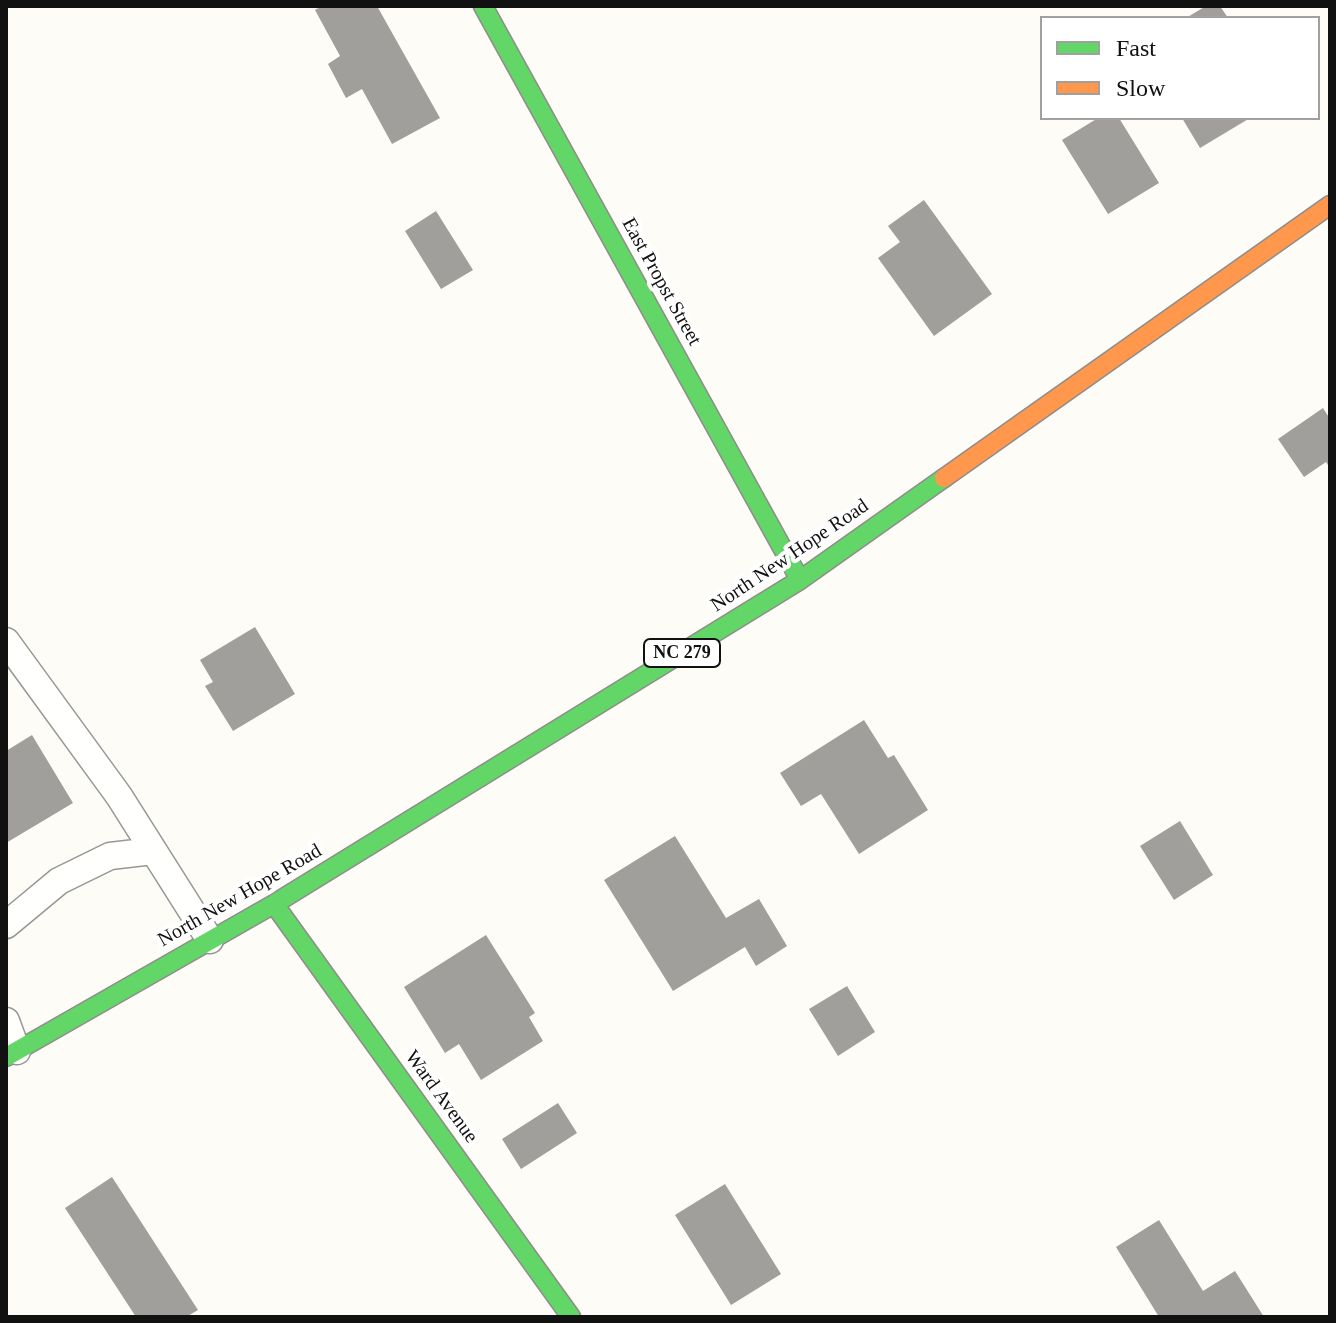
<!DOCTYPE html>
<style>
body{margin:0}
#map{position:relative;width:1336px;height:1323px;overflow:hidden;background:#fdfcf7;font-family:Georgia,serif}
canvas{display:block}
.frame{position:absolute;inset:0;border:8px solid #111;pointer-events:none}
.legend{position:absolute;left:1040px;top:16px;width:280px;height:104px;box-sizing:border-box;background:#fff;border:2px solid #a0a0a0;margin:0;padding:10px 14px;list-style:none;font-size:24px;color:#111}
.legend li{display:flex;align-items:center;gap:16px;height:40px}
.legend b{width:40px;border:2px solid #a0a0a0}
</style>
<div id="map">
<canvas width="1336" height="1323"></canvas>
<div class="frame"></div>
<ul class="legend">
<li><b style="height:10px;background:#63d668"></b>Fast</li>
<li><b style="height:10px;background:#ff974d"></b>Slow</li>
</ul>
</div>
<script>
const g = document.querySelector('canvas').getContext('2d');
g.lineJoin = 'round';
function fill(path, color) {
  g.fillStyle = color;
  g.fill(path, 'evenodd');
}
function poly(rows) {
  const path = new Path2D();
  for (const r of rows) {
    path.moveTo(r[0], r[1]);
    for (let i = 2; i < r.length; i += 2) path.lineTo(r[i], r[i + 1]);
  }
  return path;
}
function strokePath(path, color, width, dash) {
  g.strokeStyle = color;
  g.lineWidth = width;
  g.lineCap = dash ? 'butt' : 'round';
  g.setLineDash(dash || []);
  g.stroke(path);
}
function label(font, color, halo, rows, align = 'center') {
  g.font = font + ' Georgia,serif';
  g.lineWidth = 8;
  g.setLineDash([]);
  g.textBaseline = 'middle';
  g.strokeStyle = halo;
  g.fillStyle = color;
  for (const [text, x, y, turn = 0] of rows) {
    g.save();
    g.translate(x, y);
    g.rotate((+turn || 0) * Math.PI / 180);
    g.textAlign = isNaN(turn) ? turn : align;
    if (halo) g.strokeText(text, 0, 0);
    g.fillText(text, 0, 0);
    g.restore();
  }
}
const building = poly([
 [322,6,377,6,440,118,392,144,362,89,346,98,328,64,340,56,315,10],
 [1206,6,1220,6,1228,18,1186,18],
 [1098,118,1119,118,1159,183,1108,214,1062,140],
 [1182,118,1250,118,1200,148],
 [924,200,992,294,934,336,878,258,900,242,888,226],
 [436,211,473,270,441,289,405,231],
 [1323,408,1330,419,1330,468,1326,462,1304,477,1278,439],
 [255,627,295,694,233,731,205,686,213,682,200,660],
 [864,720,888,758,894,755,928,810,859,854,821,794,801,806,780,773],
 [32,735,73,803,6,843,6,751],
 [1180,821,1213,875,1174,900,1140,846],
 [675,836,726,918,759,899,787,946,756,966,745,947,673,991,604,880],
 [486,935,535,1013,529,1017,543,1041,481,1080,459,1044,445,1053,404,987],
 [847,986,875,1032,838,1056,809,1009],
 [558,1103,577,1133,521,1169,502,1139],
 [112,1177,198,1310,186,1317,136,1317,65,1208],
 [725,1184,781,1274,731,1305,675,1215],
 [1159,1220,1203,1291,1235,1271,1264,1317,1159,1317,1116,1247]
]);
const lane = poly([
 [6,641,119,796,210,940],
 [6,925,59,881,110,856,153,851],
 [6,1021,17,1051]
]);
const fast = poly([
 [483,6,800,580],
 [274,904,571,1317],
 [6,1057,274,904,800,580,944,478]
]);
const slow = poly([
 [944,478,1330,205]
]);
const shields = [
 [682,653,76]
];
const shieldNames = [
 ["NC 279",682,653]
];
const streetNames = [
 ["East Propst Street",661,282,61],
 ["North New Hope Road",790,556,-34],
 ["North New Hope Road",240,896,-30],
 ["Ward Avenue",441,1097,54]
];
fill(building, '#a19f9c');
strokePath(lane, '#979795', 29);
strokePath(fast, '#8e8d8b', 21);
strokePath(slow, '#8e8d8b', 21);
strokePath(lane, '#fffffe', 26);
strokePath(fast, '#63d668', 18);
strokePath(slow, '#ff974d', 18);
for (const [x, y, w] of shields) {
  const box = new Path2D();
  box.roundRect(x - w / 2, y - 14, w, 28, 6);
  g.fillStyle = '#fff';
  g.fill(box);
  strokePath(box, '#111', 2);
}
label('bold 18px', '#111', null, shieldNames);
label('20px', '#111', '#fff', streetNames);
</script>
